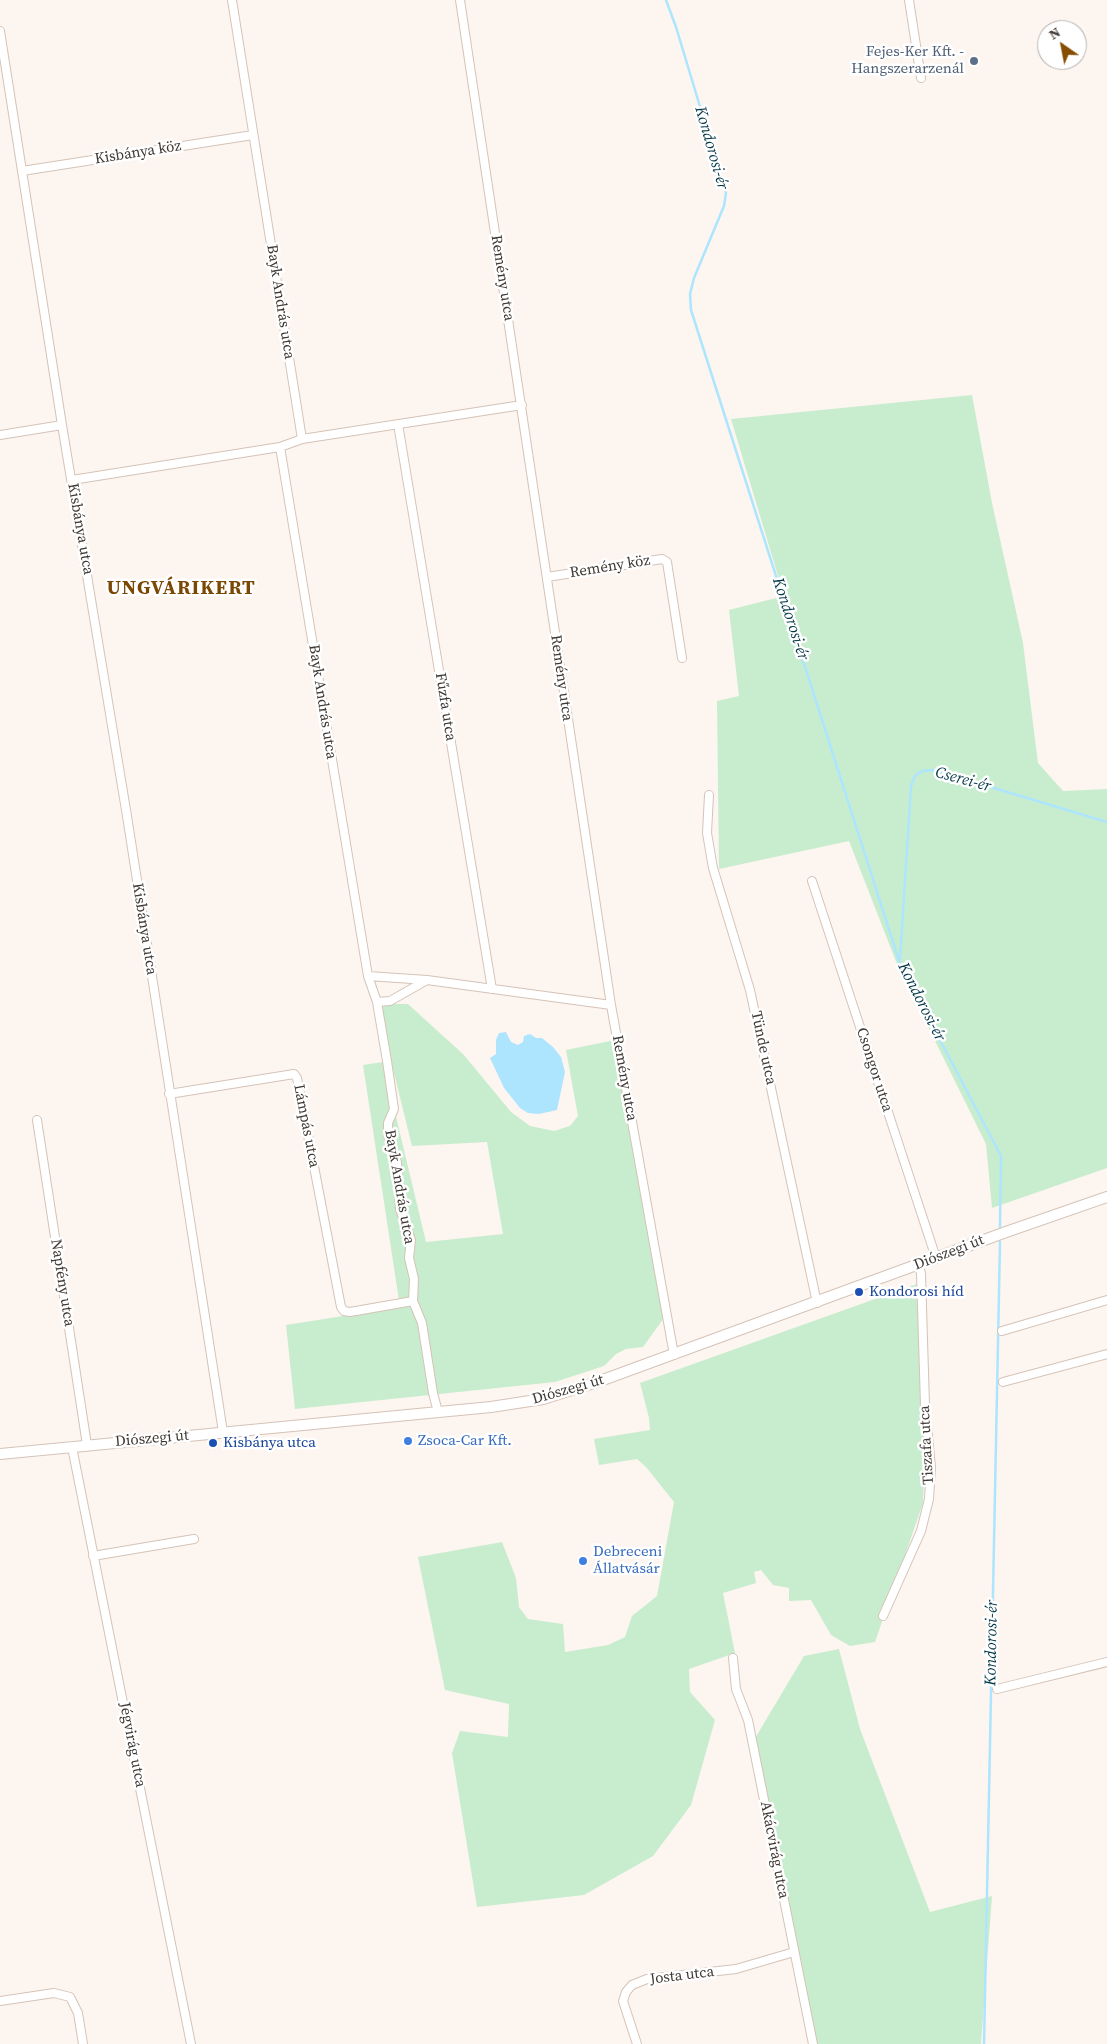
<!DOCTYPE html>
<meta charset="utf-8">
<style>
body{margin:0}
#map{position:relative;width:1107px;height:2044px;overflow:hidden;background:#fdf5f0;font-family:"Source Serif 4",serif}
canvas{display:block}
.north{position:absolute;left:1037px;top:20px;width:50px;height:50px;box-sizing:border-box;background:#fff;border:1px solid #b2afad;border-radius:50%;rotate:327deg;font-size:14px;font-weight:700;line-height:20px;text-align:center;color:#3f3833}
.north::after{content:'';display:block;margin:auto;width:18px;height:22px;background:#864e00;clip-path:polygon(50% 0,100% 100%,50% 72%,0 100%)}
</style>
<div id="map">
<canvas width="1107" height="2044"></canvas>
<div class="north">N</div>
</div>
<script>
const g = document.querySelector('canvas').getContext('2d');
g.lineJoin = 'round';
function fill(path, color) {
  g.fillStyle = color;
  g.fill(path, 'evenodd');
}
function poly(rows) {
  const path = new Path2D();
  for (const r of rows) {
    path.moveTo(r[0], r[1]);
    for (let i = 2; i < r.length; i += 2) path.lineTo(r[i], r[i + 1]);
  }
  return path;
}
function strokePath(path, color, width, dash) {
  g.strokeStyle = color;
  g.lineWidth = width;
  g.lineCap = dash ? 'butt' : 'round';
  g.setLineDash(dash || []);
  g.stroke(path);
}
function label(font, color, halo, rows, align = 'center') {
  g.font = font + ' "Source Serif 4",serif';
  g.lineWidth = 5;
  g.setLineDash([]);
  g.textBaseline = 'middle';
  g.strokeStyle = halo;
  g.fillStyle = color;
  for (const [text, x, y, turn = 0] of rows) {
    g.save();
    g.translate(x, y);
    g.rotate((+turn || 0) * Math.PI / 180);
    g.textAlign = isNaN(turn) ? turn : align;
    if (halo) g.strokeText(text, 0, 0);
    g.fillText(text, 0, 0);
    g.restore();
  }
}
const green = poly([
 [972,395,992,503,1023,643,1038,763,1063,791,1107,789,1107,1168,992,1208,986,1144,897,964,849,841,719,869,717,701,739,696,729,610,784,596,731,419],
 [377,1004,408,1004,464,1055,511,1112,530,1126,554,1131,570,1126,578,1116,566,1050,615,1040,664,1318,643,1347,626,1349,616,1354,604,1366,555,1382,295,1409,286,1325,400,1307,363,1065,383,1062,426,1242,503,1234,487,1142,412,1146],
 [917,1284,926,1415,923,1503,875,1642,850,1646,831,1635,811,1600,789,1601,789,1588,773,1585,761,1570,754,1572,756,1583,723,1593,735,1653,689,1669,690,1692,715,1720,691,1805,653,1856,584,1895,477,1907,452,1753,460,1731,508,1737,509,1704,445,1690,418,1557,502,1542,516,1578,519,1607,528,1619,563,1624,565,1652,608,1645,625,1637,632,1616,657,1596,674,1502,646,1467,637,1459,599,1465,594,1439,650,1430,649,1418,640,1383],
 [839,1649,860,1729,930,1912,992,1896,981,2044,816,2044,754,1740,804,1656]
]);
const water = poly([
 [506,1032,511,1042,518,1045,523,1042,524,1036,530,1034,536,1038,542,1038,553,1047,561,1057,565,1072,557,1110,539,1114,528,1113,520,1108,504,1088,490,1058,496,1054,496,1040,499,1033]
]);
const stream = poly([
 [666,0,676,27,726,193,724,206,694,278,690,294,691,310,900,964,1001,1156,1000,1227],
 [900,959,911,786,915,776,922,771,934,770,1107,822],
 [984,2044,1000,1242]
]);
const minor = poly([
 [232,0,302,439,280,447,368,976,377,1002,387,1061,394,1109,388,1123,388,1135,397,1163,400,1209,411,1240,409,1258,414,1279,413,1301,422,1323,433,1393,438,1412],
 [460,0,611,1005,674,1355],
 [909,0,921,78],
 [0,31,62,425,127,816,223,1432],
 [22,171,253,135],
 [398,424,492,989],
 [0,435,62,425],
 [302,439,522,405],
 [72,480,280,447],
 [547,577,662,559,667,562,682,658],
 [709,795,707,833,713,868,750,990,817,1303],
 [812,881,936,1258],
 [368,976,427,980,611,1005],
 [377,1002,390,1001,427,980],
 [169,1094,294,1074,297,1078,341,1307,344,1311,350,1312,413,1301],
 [37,1120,87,1445],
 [1002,1331,1107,1300],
 [1003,1382,1107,1354],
 [72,1447,191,2044],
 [93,1556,194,1539],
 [883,1616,921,1531,929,1499,931,1467,925,1405,921,1274,919,1265],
 [733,1658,736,1689,748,1720,813,2044],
 [997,1689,1107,1662],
 [0,2001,54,1993,70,1997,78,2013,83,2044],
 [637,2044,623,2001,626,1992,632,1985,647,1979,736,1969,794,1952]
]);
const major = poly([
 [0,1454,491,1407,543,1399,600,1381,1006,1232,1107,1197]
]);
const markers = [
 [974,61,5,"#5c6f8a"],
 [859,1292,5,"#1a4fb4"],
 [408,1441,5,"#3f7fe0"],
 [213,1443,5,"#1a4fb4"],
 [583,1561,5,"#3f7fe0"]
];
const serviceNames = [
 ["Fejes-Ker Kft. -",964,52],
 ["Hangszerarzenál",964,69]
];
const streetNames = [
 ["Kisbánya köz",138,153,-9],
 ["Remény utca",502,278,81],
 ["Bayk András utca",280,302,81],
 ["Kisbánya utca",80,529,80],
 ["Remény köz",610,567,-9],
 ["Remény utca",561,678,82],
 ["Bayk András utca",322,702,81],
 ["Fűzfa utca",445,707,81],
 ["Kisbánya utca",144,929,81],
 ["Tünde utca",763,1048,78],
 ["Csongor utca",874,1070,72],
 ["Remény utca",624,1078,80],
 ["Lámpás utca",306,1126,79],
 ["Bayk András utca",399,1187,80],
 ["Diószegi út",949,1253,-21],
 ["Napfény utca",62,1283,81],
 ["Diószegi út",568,1390,-16],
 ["Diószegi út",152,1439,-5],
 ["Tiszafa utca",927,1445,-93],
 ["Jégvirág utca",132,1745,79],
 ["Akácvirág utca",774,1850,79],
 ["Josta utca",682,1976,-7]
];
const transitNames = [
 ["Kondorosi híd",869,1292],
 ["Kisbánya utca",223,1443]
];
const shopNames = [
 ["Zsoca-Car Kft.",418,1441],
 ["Debreceni",593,1552],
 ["Állatvásár",593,1569]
];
const waterNames = [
 ["Kondorosi-ér",711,148,74],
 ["Kondorosi-ér",790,619,72],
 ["Cserei-ér",963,780,15],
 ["Kondorosi-ér",921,1002,63],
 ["Kondorosi-ér",992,1643,-89]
];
const districtNames = [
 ["UNGVÁRIKERT",181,589]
];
fill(green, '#c8edce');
fill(water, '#ade5ff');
strokePath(stream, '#ade5ff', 2.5);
strokePath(minor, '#d5c3b7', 10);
strokePath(major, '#d5c3b7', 12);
strokePath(minor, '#fff', 8);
strokePath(major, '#fff', 10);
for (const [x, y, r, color] of markers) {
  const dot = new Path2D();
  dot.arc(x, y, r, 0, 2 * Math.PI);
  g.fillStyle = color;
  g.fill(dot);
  strokePath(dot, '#fff', 2);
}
label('15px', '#4e5e75', '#fff', serviceNames, 'right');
label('15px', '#3f3833', '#fff', streetNames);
label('15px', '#164399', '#fff', transitNames, 'left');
label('15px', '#366cbe', '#fff', shopNames, 'left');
label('italic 16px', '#053849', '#fff', waterNames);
g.letterSpacing = '1px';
label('bold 20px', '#7b4803', '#fff', districtNames);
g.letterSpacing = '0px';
</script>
